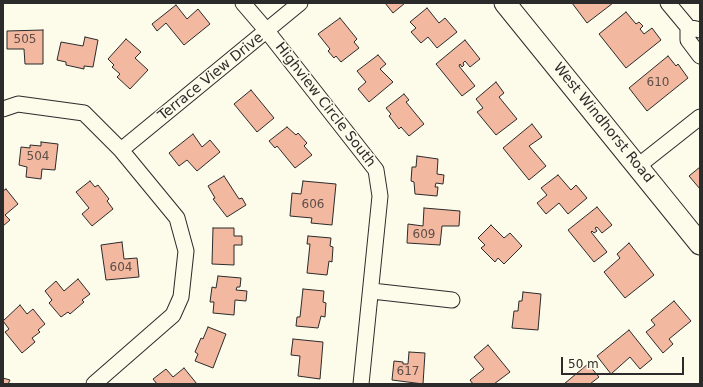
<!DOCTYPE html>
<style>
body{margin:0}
#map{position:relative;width:703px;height:387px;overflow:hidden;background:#fdfbea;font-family:"DejaVu Sans",sans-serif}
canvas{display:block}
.frame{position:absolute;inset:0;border:4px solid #2b2b2b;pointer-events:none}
.scale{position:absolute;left:561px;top:357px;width:123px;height:18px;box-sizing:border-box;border:2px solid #2b2b2b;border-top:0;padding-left:5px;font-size:12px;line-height:14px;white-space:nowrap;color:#2b2b2b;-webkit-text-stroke:3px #fdfbea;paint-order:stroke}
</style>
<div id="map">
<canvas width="703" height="387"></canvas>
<div class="frame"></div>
<div class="scale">50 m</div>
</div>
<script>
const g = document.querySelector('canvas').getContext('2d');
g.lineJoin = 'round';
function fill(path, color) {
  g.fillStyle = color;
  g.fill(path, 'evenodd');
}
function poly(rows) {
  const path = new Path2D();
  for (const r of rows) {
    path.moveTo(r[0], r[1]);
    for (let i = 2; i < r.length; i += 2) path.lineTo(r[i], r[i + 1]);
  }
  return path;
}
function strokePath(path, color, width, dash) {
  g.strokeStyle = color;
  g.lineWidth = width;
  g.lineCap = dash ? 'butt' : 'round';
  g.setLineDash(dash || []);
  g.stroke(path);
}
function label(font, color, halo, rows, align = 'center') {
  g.font = font + ' "DejaVu Sans",sans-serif';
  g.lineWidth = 3;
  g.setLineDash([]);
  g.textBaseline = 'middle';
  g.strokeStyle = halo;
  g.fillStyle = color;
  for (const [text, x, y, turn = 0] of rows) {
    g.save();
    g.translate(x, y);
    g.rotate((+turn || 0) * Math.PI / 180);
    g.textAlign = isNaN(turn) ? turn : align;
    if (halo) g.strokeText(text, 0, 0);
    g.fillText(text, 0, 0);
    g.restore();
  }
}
const building = poly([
 [385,3,405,3,393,13,385,3],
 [572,3,613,3,587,23,572,3],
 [176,5,187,19,198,9,210,24,184,45,166,23,157,31,152,24,176,5],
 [427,8,439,23,445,18,457,32,437,48,428,37,421,43,411,32,416,28,410,22,427,8],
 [626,12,636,24,639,22,643,26,640,29,644,34,652,28,661,40,626,68,599,34,626,12],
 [340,18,357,39,354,42,359,48,341,62,336,56,334,58,328,51,330,49,318,34,340,18],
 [43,30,43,64,25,64,24,49,7,49,7,31,43,30],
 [85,37,98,40,93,67,84,66,84,69,66,65,66,62,57,60,61,42,83,46,85,37],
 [126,39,141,52,135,58,148,70,130,89,117,77,120,74,112,67,114,65,108,59,126,39],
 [465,40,480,59,470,67,465,61,463,63,464,65,462,67,460,64,459,66,475,86,462,96,436,64,465,40],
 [378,55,386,64,380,69,393,82,369,102,358,89,366,82,357,71,378,55],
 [668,56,676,66,678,64,688,78,647,111,629,88,668,56],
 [496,82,504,93,499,97,517,119,496,135,477,112,483,108,476,99,496,82],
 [251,90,274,118,257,132,234,104,251,90],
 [404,94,409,100,406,102,424,124,409,136,401,127,399,129,389,116,391,114,386,108,404,94],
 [532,124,542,137,529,146,546,166,529,180,503,148,532,124],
 [287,127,296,135,298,133,307,143,304,146,312,155,295,168,277,146,275,148,269,141,287,127],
 [193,134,202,147,210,140,220,152,197,171,187,160,179,166,169,153,193,134],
 [41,142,58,144,55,170,42,169,41,179,26,177,27,167,19,165,21,147,30,148,30,145,41,146,41,142],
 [417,156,438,159,437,174,444,175,443,184,436,183,435,187,438,187,437,196,415,194,414,182,411,181,412,167,416,167,417,156],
 [700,167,700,189,689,176,700,167],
 [558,175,571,190,576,185,587,198,568,214,559,203,546,214,537,203,547,195,541,188,558,175],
 [224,176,239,199,242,198,246,205,227,217,213,199,215,198,208,186,224,176],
 [90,181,95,187,98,185,109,199,107,201,113,209,92,226,82,214,89,208,76,192,90,181],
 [303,181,336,184,332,225,311,223,312,218,290,216,292,193,301,194,303,181],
 [6,189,18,204,5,215,10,220,3,226,3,191,6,189],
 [597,207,612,225,602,233,597,227,595,228,597,231,594,233,592,231,591,232,607,252,594,262,568,230,597,207],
 [424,208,460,211,459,226,442,226,440,245,407,243,408,224,423,226,424,208],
 [491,225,504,238,510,233,522,246,504,264,498,258,495,262,481,248,485,245,478,238,491,225],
 [213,228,234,228,234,236,242,236,242,245,234,245,234,265,212,264,213,228],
 [308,236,331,238,330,246,333,247,332,262,329,261,327,275,307,273,310,244,307,244,308,236],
 [122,242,124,259,137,258,139,277,106,280,101,245,122,242],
 [629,243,654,275,625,298,604,272,620,258,617,254,629,243],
 [218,276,241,278,240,287,237,287,236,290,247,291,246,301,235,300,234,315,213,313,214,302,210,302,212,287,216,288,218,276],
 [78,279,90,294,82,300,84,302,70,314,68,312,61,317,49,303,52,300,45,291,56,281,64,291,78,279],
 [303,289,324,291,323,302,326,303,325,317,321,316,318,328,296,326,297,317,300,317,303,289],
 [523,292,541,294,538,330,512,328,514,311,518,311,519,301,522,301,523,292],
 [674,301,691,321,669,339,673,344,663,353,646,332,655,325,651,320,674,301],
 [20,305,27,314,33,309,45,324,38,330,40,332,32,338,35,342,22,353,5,332,9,329,3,321,20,305],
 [208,327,226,334,213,368,195,361,198,354,195,352,201,338,203,339,208,327],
 [629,330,652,359,640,369,630,357,611,374,597,356,629,330],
 [293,339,323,342,320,379,298,376,300,356,291,355,293,339],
 [488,345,510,372,494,384,473,384,470,380,484,369,474,357,488,345],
 [409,352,425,353,423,384,392,380,394,361,403,362,403,364,408,364,409,352],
 [588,364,599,377,590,384,564,384,588,364],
 [184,368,197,384,157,384,153,379,166,369,173,377,184,368],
 [3,378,10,380,8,384,3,384,3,378]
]);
const street = poly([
 [243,3,267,31,376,170,380,196,361,384],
 [668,3,688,27,700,30],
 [688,27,688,40,700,56],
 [3,109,18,104,84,113,121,150,177,218,186,251,181,297,173,315,94,384],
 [121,150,300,3],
 [638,166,700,117],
 [372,291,452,300]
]);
const secondary = poly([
 [505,3,700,244]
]);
const numberNames = [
 ["505",25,40],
 ["610",658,83],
 ["504",38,157],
 ["606",313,205],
 ["609",424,235],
 ["604",121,268],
 ["617",408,372]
];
const streetNames = [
 ["Terrace View Drive",211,77,-39],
 ["Highview Circle South",325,105,52],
 ["West Windhorst Road",603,123,51]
];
fill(building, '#f2b8a0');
strokePath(building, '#2b2b2b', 1);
strokePath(street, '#2b2b2b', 17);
strokePath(secondary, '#2b2b2b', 23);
strokePath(street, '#fdfbea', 15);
strokePath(secondary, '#fdfbea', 21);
label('12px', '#5d4e48', null, numberNames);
label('14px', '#2b2b2b', '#fdfbea', streetNames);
</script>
